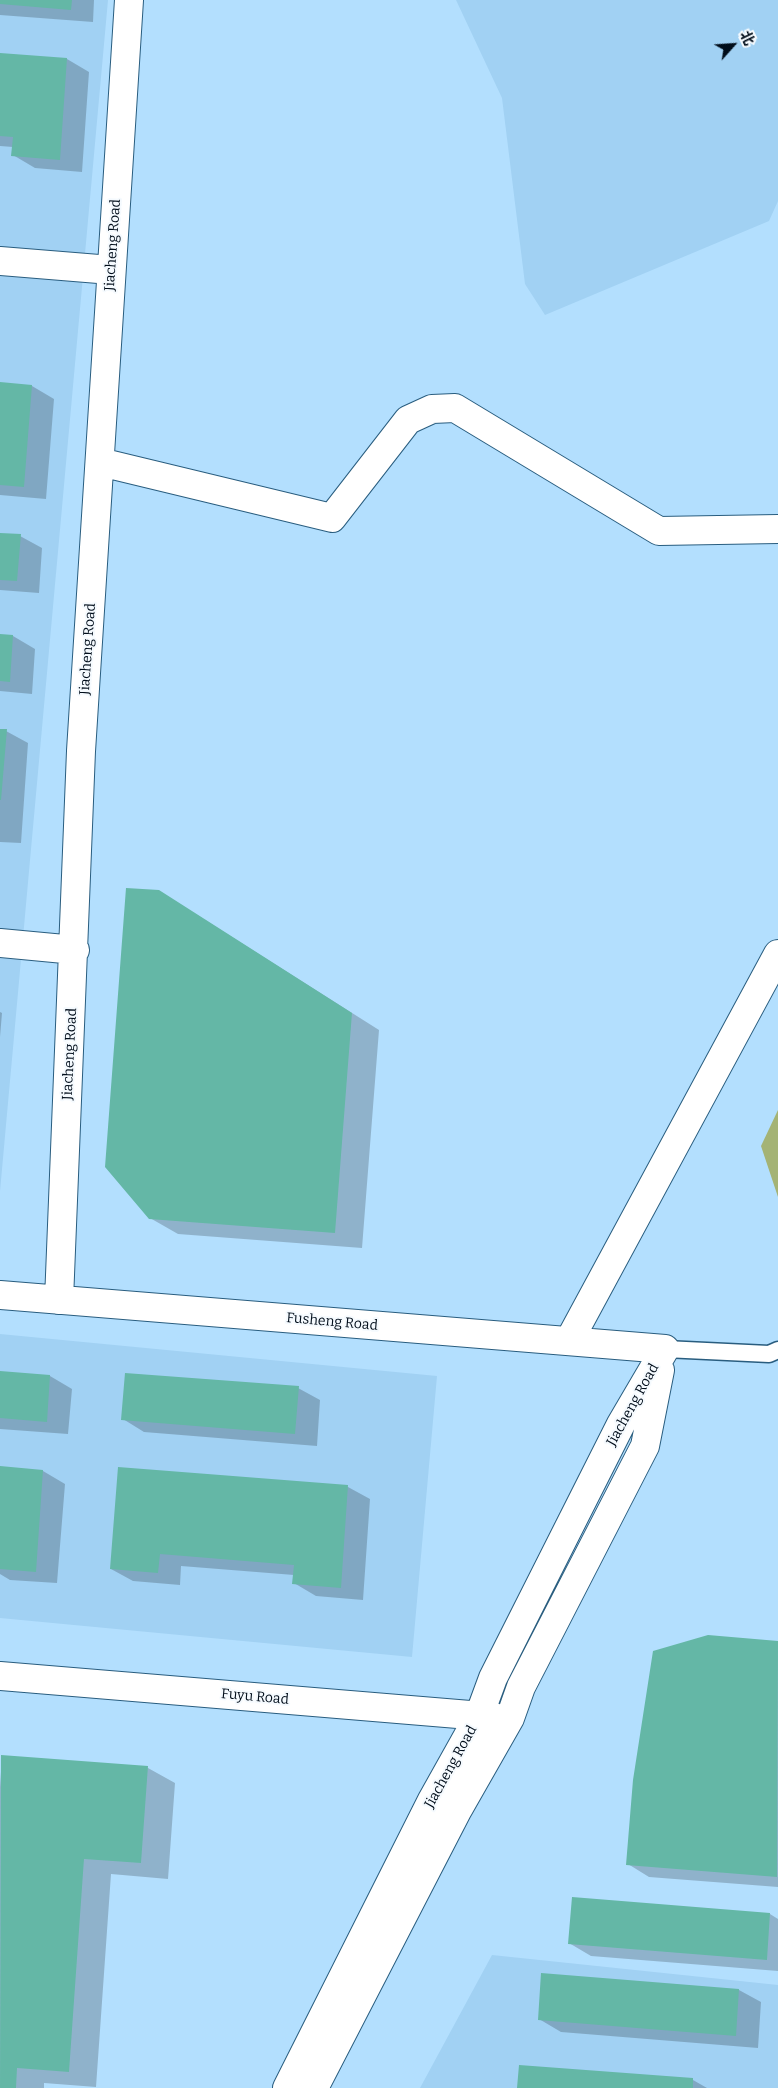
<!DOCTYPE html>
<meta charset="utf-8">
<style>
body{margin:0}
#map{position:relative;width:778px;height:2088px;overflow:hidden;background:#b3dffe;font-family:Bitter,"Noto Sans SC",serif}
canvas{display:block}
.north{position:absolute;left:708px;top:20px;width:50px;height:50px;-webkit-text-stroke:4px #f5fafe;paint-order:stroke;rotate:64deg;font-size:14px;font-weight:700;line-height:20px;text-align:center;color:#000d1a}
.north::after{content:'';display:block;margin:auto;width:18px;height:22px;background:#000d1a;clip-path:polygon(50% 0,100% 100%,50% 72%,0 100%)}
</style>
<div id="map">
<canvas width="778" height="2088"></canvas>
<div class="north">北</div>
</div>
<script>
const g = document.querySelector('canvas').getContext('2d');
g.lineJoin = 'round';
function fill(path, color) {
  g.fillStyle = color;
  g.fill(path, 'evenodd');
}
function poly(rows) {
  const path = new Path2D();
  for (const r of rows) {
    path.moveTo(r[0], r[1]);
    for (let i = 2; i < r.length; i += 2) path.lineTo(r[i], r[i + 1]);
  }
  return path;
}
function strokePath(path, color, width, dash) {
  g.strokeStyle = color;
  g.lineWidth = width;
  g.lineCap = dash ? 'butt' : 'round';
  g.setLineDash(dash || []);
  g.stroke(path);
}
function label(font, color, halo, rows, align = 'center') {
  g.font = font + ' Bitter,serif';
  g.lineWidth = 4;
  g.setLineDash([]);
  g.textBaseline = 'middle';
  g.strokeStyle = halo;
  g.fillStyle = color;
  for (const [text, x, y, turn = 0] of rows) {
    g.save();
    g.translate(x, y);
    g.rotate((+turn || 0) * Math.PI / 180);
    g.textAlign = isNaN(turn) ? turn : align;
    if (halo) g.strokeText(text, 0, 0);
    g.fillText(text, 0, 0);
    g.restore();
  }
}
const built = poly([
 [0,0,108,0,0,1191],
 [456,0,778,0,778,201,769,221,545,315,525,284,502,98],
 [0,1334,437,1376,412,1657,0,1618],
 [492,1955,778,1985,778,2088,420,2088]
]);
const forest = poly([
 [778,1110,778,1197,761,1146]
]);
const shadow = poly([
 [0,0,94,0,93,22,0,15],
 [0,54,67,59,89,72,82,172,35,168,13,155,13,147,0,146],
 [0,384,32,386,54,399,46,499,0,495],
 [0,534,20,536,42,548,39,593,0,590],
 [0,635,13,636,35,649,32,694,0,691],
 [0,730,6,731,28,743,21,843,0,842],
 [159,891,379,1030,362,1248,178,1234,150,1218],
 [0,1012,2,1013,0,1037],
 [0,1372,50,1376,72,1389,68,1434,0,1429],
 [298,1388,320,1400,317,1446,144,1432,123,1419],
 [0,1468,43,1471,65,1484,57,1583,10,1580,0,1574],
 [119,1469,348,1487,370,1499,363,1600,316,1596,294,1583,294,1575,181,1566,180,1585,133,1581,111,1569],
 [708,1637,778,1642,778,1887,649,1877,628,1864],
 [2,1756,148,1768,175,1783,168,1879,111,1874,96,2087,44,2083,44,2088,0,2088,0,1787],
 [770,1914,778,1919,778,1971,591,1956,569,1943],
 [542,1974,739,1990,761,2002,758,2048,561,2032,539,2019],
 [693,2080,707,2088,518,2088]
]);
const building = poly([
 [0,0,72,0,71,10,0,4],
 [0,53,67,58,60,160,11,156,13,137,0,136],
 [0,382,32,385,24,487,0,485],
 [0,533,21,534,17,581,0,580],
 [0,634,13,635,10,682,0,681],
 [0,729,7,729,1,800,0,800],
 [126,888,159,890,352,1013,335,1233,149,1219,105,1167],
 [0,1371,50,1375,47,1422,0,1418],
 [125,1373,299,1386,295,1434,121,1420],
 [0,1466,43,1470,36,1572,0,1569],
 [118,1467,348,1485,341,1588,292,1584,294,1565,160,1554,158,1573,110,1569],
 [708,1635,778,1641,777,1877,626,1865,633,1780,653,1651],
 [1,1755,148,1766,141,1863,84,1859,69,2072,17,2068,16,2088,0,2088],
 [572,1897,770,1913,767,1960,568,1944],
 [541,1973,739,1989,736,2036,538,2020],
 [519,2065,693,2078,693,2088,517,2088]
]);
const lane = poly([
 [665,1349,769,1354,778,1350]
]);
const street = poly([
 [0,261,111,270],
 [100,462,332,518,408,420,432,409,455,408,659,531,778,529],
 [0,943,75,950],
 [0,1295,665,1349],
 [59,1300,81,751,129,0],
 [569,1341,778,954],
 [0,1676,494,1717],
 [287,2088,432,1800,479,1716,493,1678,621,1424,665,1349],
 [314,2088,457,1811,510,1718,521,1687,645,1446,660,1370]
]);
const streetNames = [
 ["Jiacheng Road",113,245,-86],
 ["Jiacheng Road",88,649,-86],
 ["Jiacheng Road",70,1054,-87],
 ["Fusheng Road",332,1322,5],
 ["Jiacheng Road",633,1405,-61],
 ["Fuyu Road",255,1697,5],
 ["Jiacheng Road",451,1767,-61]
];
fill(built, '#a1d1f3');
fill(forest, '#a4b375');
fill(shadow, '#0003');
fill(building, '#64b7a6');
strokePath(lane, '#295d7f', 19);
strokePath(street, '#295d7f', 30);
strokePath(lane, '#fff', 16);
strokePath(street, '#fff', 28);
label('14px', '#000d1a', '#f5fafe', streetNames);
</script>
